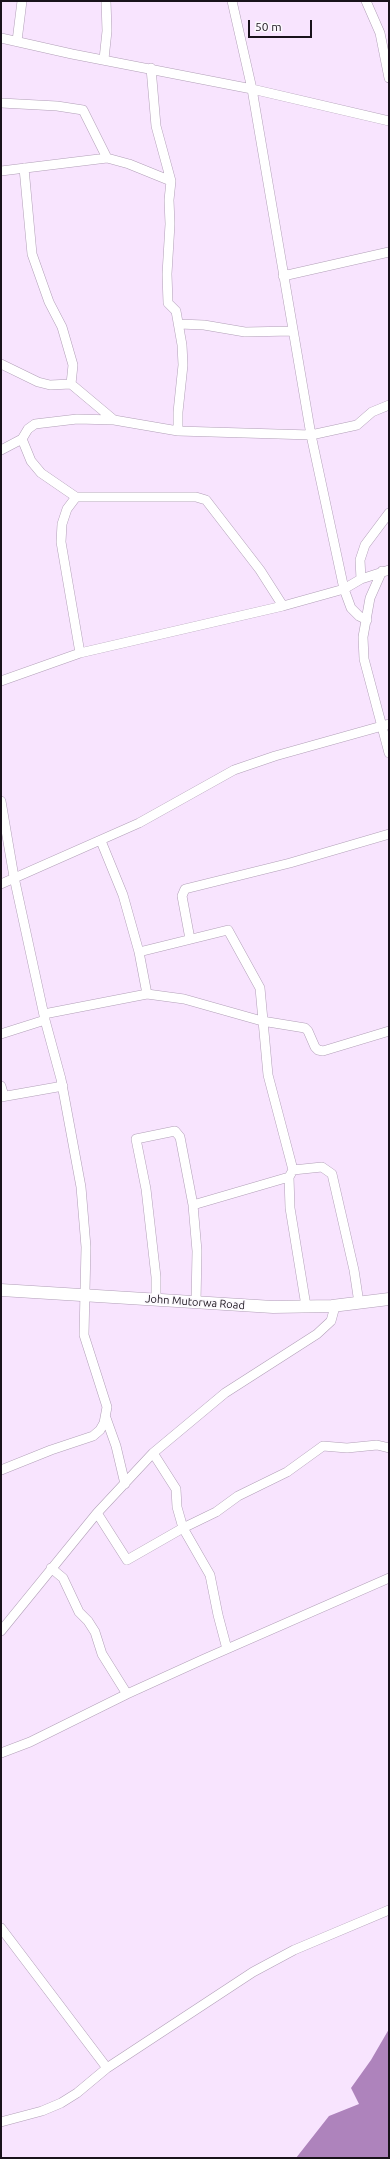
<!DOCTYPE html>
<style>
body{margin:0}
#map{position:relative;width:390px;height:2159px;overflow:hidden;background:#f8e4fe;font-family:Ubuntu,sans-serif}
canvas{display:block}
.frame{position:absolute;inset:0;border:2px solid #19121b;pointer-events:none}
.scale{position:absolute;left:248px;top:20px;width:64px;height:18px;box-sizing:border-box;border:2px solid #19121b;border-top:0;padding-left:5px;font-size:12px;line-height:14px;white-space:nowrap;color:#19121b;-webkit-text-stroke:3px #fbf8fd;paint-order:stroke}
</style>
<div id="map">
<canvas width="390" height="2159"></canvas>
<div class="frame"></div>
<div class="scale">50 m</div>
</div>
<script>
const g = document.querySelector('canvas').getContext('2d');
g.lineJoin = 'round';
function fill(path, color) {
  g.fillStyle = color;
  g.fill(path, 'evenodd');
}
function poly(rows) {
  const path = new Path2D();
  for (const r of rows) {
    path.moveTo(r[0], r[1]);
    for (let i = 2; i < r.length; i += 2) path.lineTo(r[i], r[i + 1]);
  }
  return path;
}
function strokePath(path, color, width, dash) {
  g.strokeStyle = color;
  g.lineWidth = width;
  g.lineCap = dash ? 'butt' : 'round';
  g.setLineDash(dash || []);
  g.stroke(path);
}
function label(font, color, halo, rows, align = 'center') {
  g.font = font + ' Ubuntu,sans-serif';
  g.lineWidth = 3;
  g.setLineDash([]);
  g.textBaseline = 'middle';
  g.strokeStyle = halo;
  g.fillStyle = color;
  for (const [text, x, y, turn = 0] of rows) {
    g.save();
    g.translate(x, y);
    g.rotate((+turn || 0) * Math.PI / 180);
    g.textAlign = isNaN(turn) ? turn : align;
    if (halo) g.strokeText(text, 0, 0);
    g.fillText(text, 0, 0);
    g.restore();
  }
}
const water = poly([
 [389,2029,389,2158,296,2158,329,2116,359,2104,351,2088,371,2060]
]);
const street = poly([
 [232,1,252,89,311,435,344,589,351,608,359,616,367,620],
 [366,1,380,33,389,78],
 [1,38,72,54,252,89,389,121],
 [17,41,22,1],
 [104,59,107,31,106,1],
 [151,68,156,126,171,181,169,200,170,224,167,274,168,303,176,311,182,345,183,365,178,412,178,431],
 [1,103,57,106,83,110,107,158],
 [24,168,32,254,49,302,62,327,73,365,71,384,114,420],
 [1,171,107,158,129,164,171,181],
 [283,276,389,252],
 [179,324,204,325,245,332,292,331],
 [1,364,38,382,50,385,71,384],
 [22,439,31,461,41,473,76,497,196,497,206,500,260,570,283,606],
 [1,450,22,439,28,429,35,424,77,419,114,420,178,431,311,435,357,425,372,412,389,405],
 [76,497,67,509,62,524,61,542,80,653],
 [382,571,370,598,363,637,364,659,389,753],
 [361,579,360,560,365,545,389,513],
 [1,681,80,653,283,606,344,589,361,579,389,570],
 [1,801,14,877,45,1020,61,1079,81,1187,86,1247,84,1335,107,1407,104,1423,100,1430,93,1436,51,1450,1,1470],
 [101,841,123,895,139,952,147,994],
 [1,884,139,823,234,770,275,756,389,724],
 [190,939,182,896,185,889,290,863,389,834],
 [139,952,228,930,260,988,268,1075,293,1170,289,1177,290,1208,306,1306],
 [44,1014,147,994,184,999,262,1021,305,1028,308,1031,315,1047,318,1050,323,1051,389,1031],
 [1,1034,45,1020],
 [1,1086,4,1096],
 [1,1097,63,1086],
 [293,1170,322,1167,332,1174,354,1270,359,1303],
 [193,1205,289,1177],
 [156,1300,156,1277,146,1189,136,1139,175,1131,180,1137,193,1205,197,1251,196,1303],
 [106,1418,116,1446,125,1484],
 [153,1453,176,1489,177,1507,183,1528,210,1575,218,1615,227,1649],
 [97,1513,127,1560,183,1528,216,1512,238,1496,287,1472,323,1446,347,1448,377,1445,389,1448],
 [51,1568,63,1578,79,1612,88,1621,95,1632,102,1654,127,1694],
 [1,1631,97,1513,153,1453,225,1393,317,1334,331,1321,334,1310,332,1306],
 [1,1753,30,1742,127,1694,204,1659,389,1578],
 [1,1928,107,2068],
 [1,2122,42,2111,61,2103,77,2093,107,2068,253,1972,294,1950,389,1910]
]);
const secondary = poly([
 [1,1290,273,1307,332,1306,389,1299]
]);
const streetNames = [
 ["John Mutorwa Road",195,1302,4]
];
fill(water, '#ae83bc');
strokePath(street, '#b19fb7', 10);
strokePath(secondary, '#b19fb7', 13);
strokePath(street, '#fff', 9);
strokePath(secondary, '#fff', 12);
label('11px', '#19121b', '#fbf8fd', streetNames);
</script>
